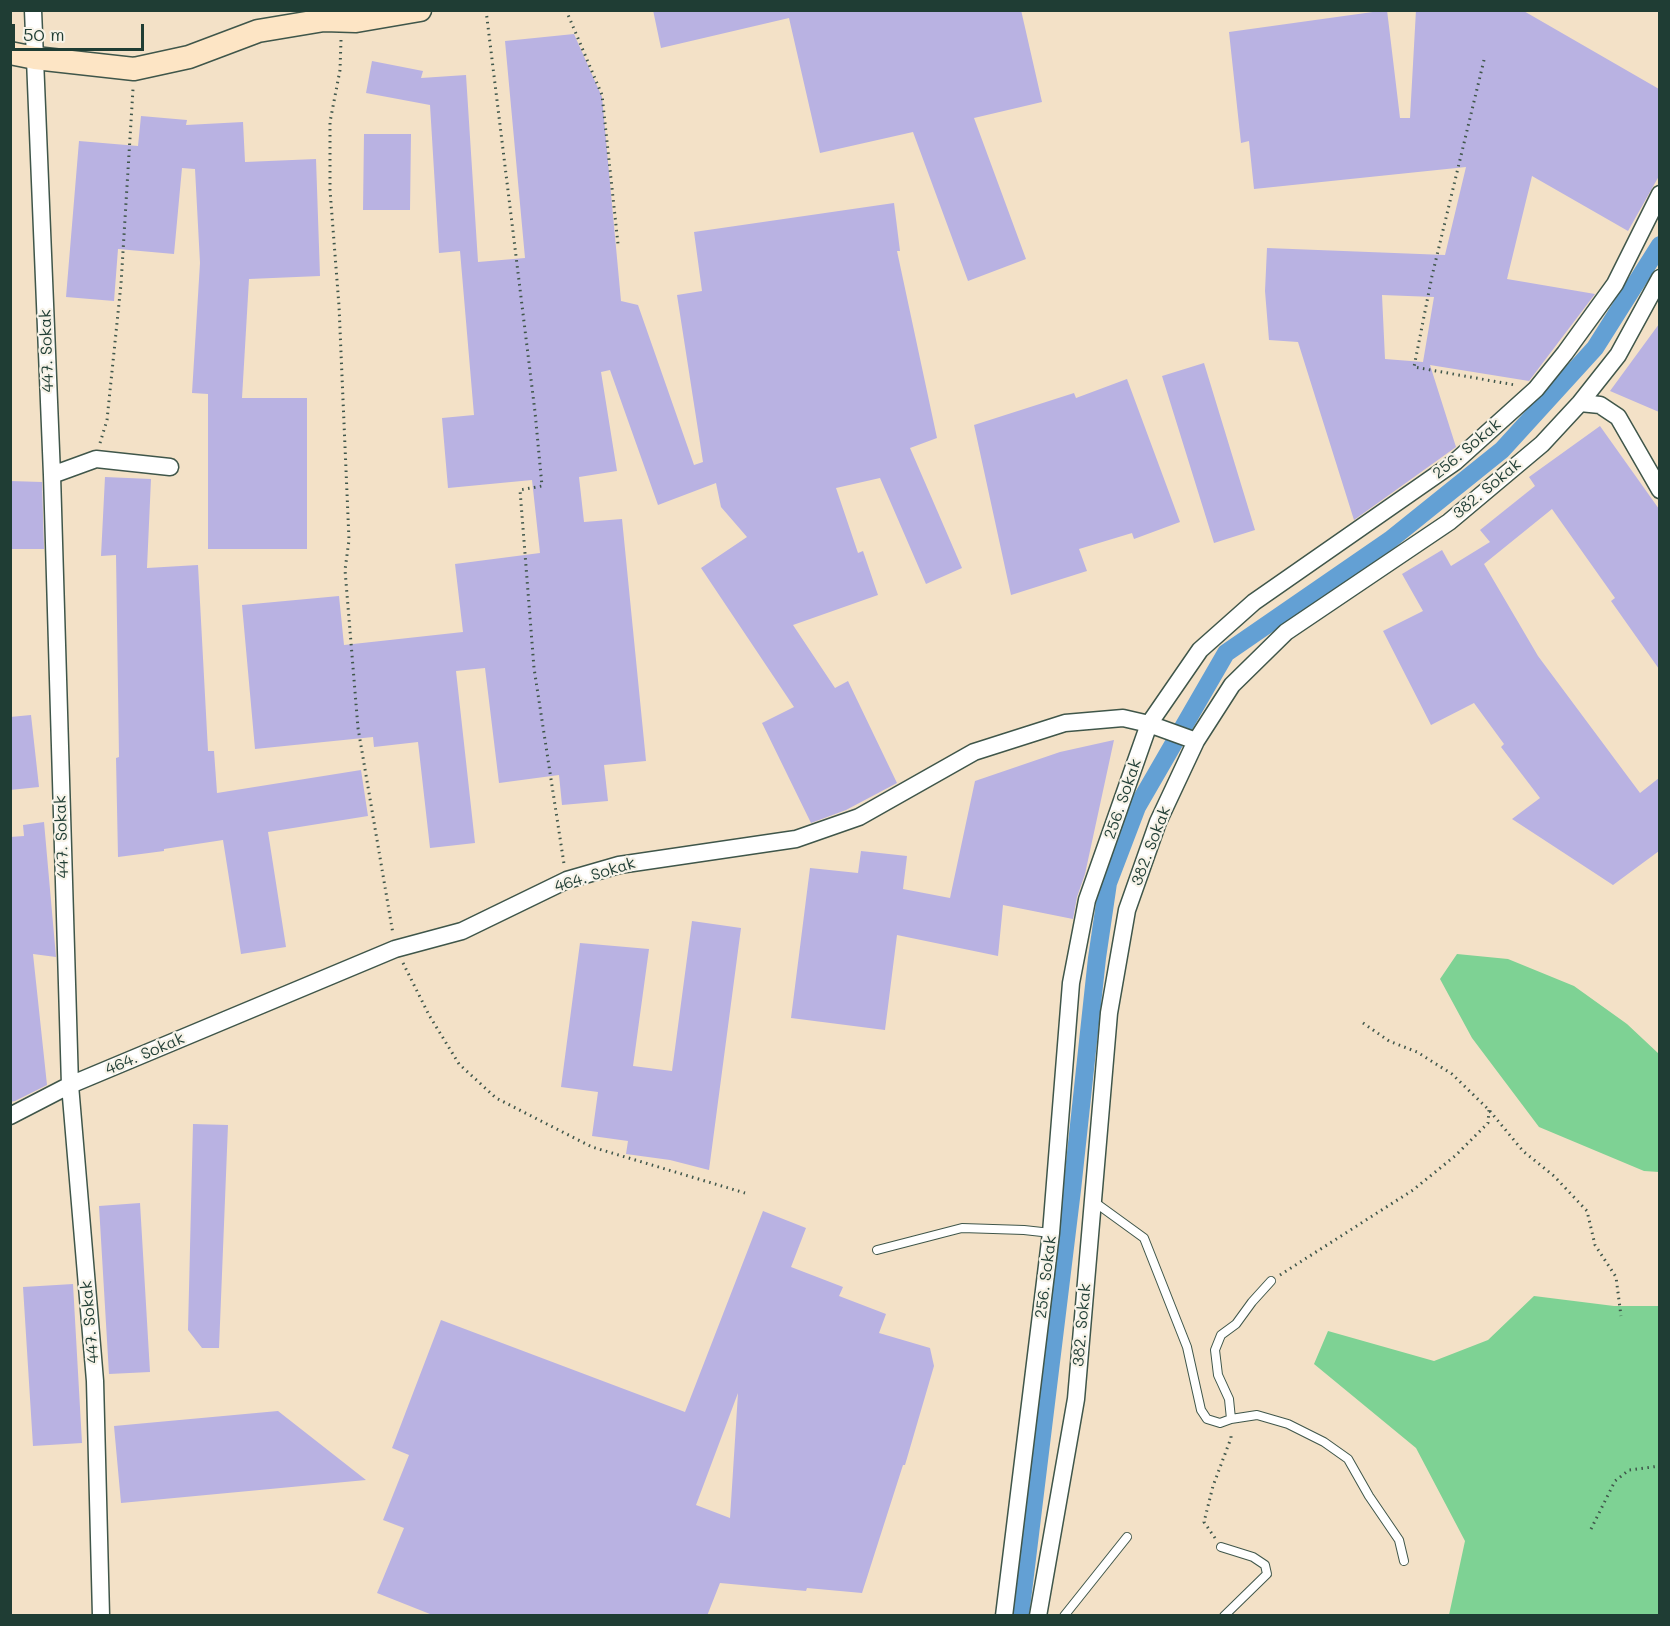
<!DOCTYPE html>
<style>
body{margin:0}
#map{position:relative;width:1670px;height:1626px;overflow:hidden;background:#f3e1c7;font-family:Mali,sans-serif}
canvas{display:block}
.frame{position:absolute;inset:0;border:12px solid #1f3d34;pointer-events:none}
.scale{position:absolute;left:12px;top:24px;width:132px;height:27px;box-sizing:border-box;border:3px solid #1f3d34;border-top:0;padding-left:8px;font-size:18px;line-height:21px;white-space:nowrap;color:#1f3d34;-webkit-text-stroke:4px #f7f3e8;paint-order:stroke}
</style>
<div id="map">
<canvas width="1670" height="1626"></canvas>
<div class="frame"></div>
<div class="scale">50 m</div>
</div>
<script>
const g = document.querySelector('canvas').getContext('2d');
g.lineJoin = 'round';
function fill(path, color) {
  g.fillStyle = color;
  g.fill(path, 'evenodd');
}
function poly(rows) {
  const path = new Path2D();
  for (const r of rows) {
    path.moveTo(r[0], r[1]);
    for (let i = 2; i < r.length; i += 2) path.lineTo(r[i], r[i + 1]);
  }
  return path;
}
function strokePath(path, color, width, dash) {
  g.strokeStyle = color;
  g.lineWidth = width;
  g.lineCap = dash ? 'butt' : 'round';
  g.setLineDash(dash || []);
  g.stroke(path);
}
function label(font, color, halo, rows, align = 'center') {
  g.font = font + ' Mali,sans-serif';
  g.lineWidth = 4.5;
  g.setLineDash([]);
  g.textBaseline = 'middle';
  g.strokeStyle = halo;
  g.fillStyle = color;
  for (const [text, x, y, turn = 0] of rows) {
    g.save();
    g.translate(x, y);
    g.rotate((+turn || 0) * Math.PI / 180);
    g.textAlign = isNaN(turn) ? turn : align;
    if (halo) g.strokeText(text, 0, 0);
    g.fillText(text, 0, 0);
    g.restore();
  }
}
const green = poly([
 [1457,954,1508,959,1574,986,1627,1024,1659,1054,1659,1172,1644,1171,1539,1127,1472,1038,1440,979],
 [1534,1296,1614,1306,1659,1306,1659,1615,1449,1615,1465,1541,1416,1448,1314,1364,1328,1331,1434,1361,1488,1340]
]);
const canal = poly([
 [1020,1616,1072,1190,1097,958,1108,883,1137,807,1226,653,1390,540,1502,450,1595,348,1660,245]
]);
const building = poly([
 [653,10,1021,10,1042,102,974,118,1026,259,968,281,913,132,820,153,789,18,661,48],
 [1387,10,1400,118,1410,118,1416,10,1522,10,1659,89,1659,176,1628,231,1532,176,1507,279,1595,294,1529,381,1430,365,1456,447,1354,520,1298,342,1269,340,1265,291,1267,248,1445,255,1466,167,1254,189,1249,141,1241,143,1229,32],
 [1382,295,1434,297,1423,362,1385,359],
 [574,34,602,97,621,301,638,305,694,465,703,462,677,295,702,291,694,232,894,203,900,251,897,251,937,438,910,448,962,568,926,584,880,478,836,488,858,553,863,551,878,595,793,625,835,688,848,681,897,783,846,810,811,823,762,723,794,707,701,568,747,537,721,507,716,483,658,505,610,370,601,372,617,471,579,477,584,522,622,519,646,761,604,765,608,801,562,805,559,775,499,783,485,668,456,671,475,843,430,848,418,742,374,747,373,737,255,749,242,605,339,596,344,645,463,632,455,564,540,553,532,480,448,488,442,418,474,415,460,251,439,253,430,105,366,93,372,61,423,71,421,78,466,75,478,262,525,258,505,41],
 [141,116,187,120,186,125,243,122,245,162,316,159,320,276,249,279,242,398,307,398,307,549,208,549,208,394,192,393,200,263,195,169,182,168,174,254,118,249,114,301,66,297,79,141,138,146],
 [364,134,411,134,410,210,363,210],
 [1659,324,1659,412,1610,391],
 [1204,363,1255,530,1214,543,1162,376],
 [1127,379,1180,522,1134,539,1132,533,1079,549,1087,571,1011,595,974,425,1074,393,1076,398],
 [1600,426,1659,509,1659,669,1611,601,1615,598,1552,509,1484,564,1538,656,1640,793,1659,778,1659,851,1613,885,1512,819,1540,798,1501,747,1504,744,1474,703,1431,725,1383,631,1423,611,1402,574,1442,550,1451,566,1490,542,1480,530,1535,486,1529,477],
 [105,477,151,479,147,568,198,565,208,751,214,751,217,793,361,770,368,816,268,832,286,947,241,954,223,840,164,849,164,851,118,857,116,758,119,757,116,555,101,556],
 [10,481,42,482,44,549,10,549],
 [31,715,39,787,10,790,10,717],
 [1114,740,1085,874,1077,897,1073,919,1003,905,998,956,897,935,885,1030,791,1018,810,868,858,873,861,851,907,856,903,889,950,898,975,781,1060,752],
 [44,822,56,957,33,954,47,1085,15,1101,10,1102,10,837,24,836,23,825],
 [692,921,741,928,709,1170,670,1160,626,1154,628,1141,592,1136,598,1092,561,1087,580,943,649,949,633,1066,672,1071],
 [193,1124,228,1125,219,1348,202,1348,188,1330],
 [140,1203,150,1372,109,1374,99,1206],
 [763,1211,806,1228,791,1267,843,1287,839,1296,886,1314,879,1333,930,1348,934,1366,905,1465,903,1465,862,1593,807,1588,806,1591,720,1583,707,1616,435,1616,377,1593,404,1528,383,1520,409,1455,392,1448,441,1320,685,1412],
 [738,1393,730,1518,696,1505],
 [73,1284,82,1443,33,1446,23,1287],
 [278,1411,366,1480,121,1503,114,1426]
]);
const path = poly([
 [486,10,535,412,542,486,520,490,534,668,564,864],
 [566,10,602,95,618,244],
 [341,40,340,70,330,122,330,190,339,306,349,540,345,570,358,728,393,934],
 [1484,60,1432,276,1414,367,1515,385],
 [100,443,107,420,121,284,133,89],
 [403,963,429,1015,459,1064,496,1098,592,1147,745,1193],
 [1363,1023,1389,1041,1417,1052,1452,1074,1489,1110,1523,1151,1554,1176,1587,1211,1595,1245,1616,1277,1621,1316],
 [1280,1275,1413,1190,1455,1156,1488,1123,1489,1110],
 [1591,1529,1615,1481,1629,1470,1660,1466],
 [1215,1538,1204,1522,1213,1486,1231,1438,1231,1433]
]);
const lane = poly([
 [1093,1201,1144,1238,1187,1347,1201,1410,1207,1419,1220,1423,1231,1419,1257,1415,1288,1424,1324,1442,1348,1459,1369,1496,1399,1540,1404,1561],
 [877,1250,962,1228,1024,1230,1051,1233],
 [1231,1419,1229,1399,1218,1375,1215,1350,1221,1335,1236,1324,1252,1302,1271,1281],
 [1221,1547,1253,1557,1265,1565,1267,1574,1224,1616],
 [1064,1616,1127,1537]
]);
const street = poly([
 [33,10,52,475,70,1085,95,1381,101,1616],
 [1580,403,1600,405,1618,417,1660,490],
 [52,475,96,459,170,467],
 [10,1116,70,1085,395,949,462,931,567,880,619,865,796,839,859,817,974,752,1065,723,1123,718,1149,724,1196,741],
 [1004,1616,1051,1233,1071,983,1087,900,1149,724,1200,650,1254,602,1455,462,1536,389,1565,353,1615,284,1660,194],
 [1038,1616,1076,1399,1109,1013,1127,910,1158,822,1196,741,1232,685,1286,632,1449,522,1542,444,1580,403,1618,355,1660,278]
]);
const secondary = poly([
 [10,53,35,58,134,69,189,57,258,31,324,20,356,21,420,10]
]);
const streetNames = [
 ["447. Sokak",47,351,-92],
 ["256. Sokak",1467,449,-40],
 ["382. Sokak",1487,489,-40],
 ["256. Sokak",1123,799,-71],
 ["447. Sokak",62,837,-92],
 ["382. Sokak",1151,846,-69],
 ["464. Sokak",595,875,-17],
 ["464. Sokak",145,1054,-23],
 ["256. Sokak",1046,1277,-83],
 ["447. Sokak",90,1322,-95],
 ["382. Sokak",1082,1325,-85]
];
fill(green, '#7ed294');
strokePath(canal, '#63a0d4', 18);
fill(building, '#b9b2e2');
strokePath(lane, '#3f564a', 10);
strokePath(street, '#3f564a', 19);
strokePath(secondary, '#3f564a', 25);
strokePath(path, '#3f564a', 3, [1.5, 4.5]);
strokePath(lane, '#fff', 8);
strokePath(street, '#fff', 16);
strokePath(secondary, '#fde5c5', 22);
label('16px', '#1f3d34', '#f7f3e8', streetNames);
</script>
